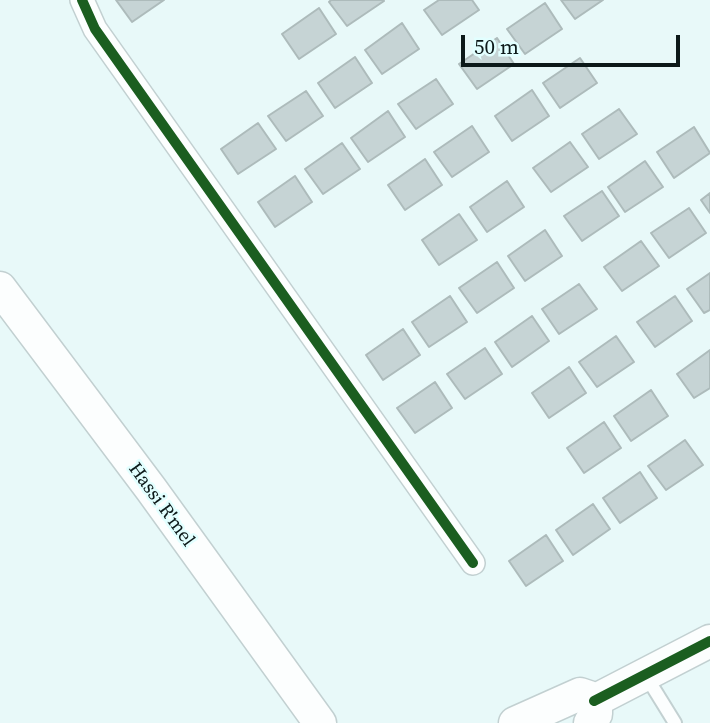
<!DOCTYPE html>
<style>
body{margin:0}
#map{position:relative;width:710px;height:723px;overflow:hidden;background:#e8f9f9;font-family:"Source Serif 4",serif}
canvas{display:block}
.scale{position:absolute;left:461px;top:35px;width:219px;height:32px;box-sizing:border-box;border:4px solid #0c1919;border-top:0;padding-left:9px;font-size:21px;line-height:24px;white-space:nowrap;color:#0c1919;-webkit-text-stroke:5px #e2ffff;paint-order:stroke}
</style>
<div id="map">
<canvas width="710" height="723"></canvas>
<div class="scale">50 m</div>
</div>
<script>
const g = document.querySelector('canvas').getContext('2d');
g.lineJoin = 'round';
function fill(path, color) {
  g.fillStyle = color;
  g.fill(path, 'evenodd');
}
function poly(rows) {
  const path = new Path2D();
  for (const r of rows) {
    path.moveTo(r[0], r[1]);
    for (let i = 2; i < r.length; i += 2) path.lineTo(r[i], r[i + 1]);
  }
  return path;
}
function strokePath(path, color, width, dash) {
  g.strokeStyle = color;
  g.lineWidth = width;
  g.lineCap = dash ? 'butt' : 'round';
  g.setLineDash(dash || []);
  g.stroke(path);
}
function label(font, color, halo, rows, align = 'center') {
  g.font = font + ' "Source Serif 4",serif';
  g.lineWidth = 5;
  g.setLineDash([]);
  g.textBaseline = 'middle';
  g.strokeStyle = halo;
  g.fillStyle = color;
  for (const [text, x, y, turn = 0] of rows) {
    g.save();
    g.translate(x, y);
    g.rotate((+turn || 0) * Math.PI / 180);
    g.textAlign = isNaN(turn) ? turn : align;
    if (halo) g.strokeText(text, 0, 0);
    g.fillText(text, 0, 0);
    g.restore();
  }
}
const building = poly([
 [116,0,164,0,132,22,116,0],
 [331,0,383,0,384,1,347,26,329,2,331,0],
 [439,0,472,0,479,10,442,35,424,10,439,0],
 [561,0,603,0,575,19,561,0],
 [545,3,562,29,525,54,507,29,545,3],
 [319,8,336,34,299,59,282,34,319,8],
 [402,23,419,49,382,74,365,50,402,23],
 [497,38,514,64,477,89,459,64,497,38],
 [355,57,372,83,335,108,318,83,355,57],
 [580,58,597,83,560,108,543,83,580,58],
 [436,79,453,104,416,129,398,104,436,79],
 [532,90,549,116,512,141,495,116,532,90],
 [306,91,323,116,286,141,268,116,306,91],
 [619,109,637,134,599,159,582,134,619,109],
 [388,111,405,137,368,162,351,138,388,111],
 [258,123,276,149,238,174,221,149,258,123],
 [472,126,489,152,452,177,434,152,472,126],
 [694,127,710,153,674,178,657,152,694,127],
 [570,142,588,167,551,192,533,168,570,142],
 [342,143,360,169,323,194,305,169,342,143],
 [425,159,442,185,405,210,388,185,425,159],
 [645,161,663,187,625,212,608,187,645,161],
 [295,176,312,202,275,227,258,202,295,176],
 [507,181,524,207,487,232,470,207,507,181],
 [602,191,619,216,582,241,564,216,602,191],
 [710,193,710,213,701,200,710,193],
 [689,208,706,233,669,258,651,233,689,208],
 [459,214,477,240,439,265,422,240,459,214],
 [545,230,562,256,525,281,508,256,545,230],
 [641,241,659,266,622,291,604,267,641,241],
 [497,262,514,288,477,313,459,288,497,262],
 [710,273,710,310,704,313,687,289,710,273],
 [579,284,597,309,559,334,542,309,579,284],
 [450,296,467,322,429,347,412,322,450,296],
 [675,296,692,321,655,347,637,322,675,296],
 [532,316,549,341,512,367,495,342,532,316],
 [403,329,420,355,383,380,366,355,403,329],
 [616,336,634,362,597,387,579,362,616,336],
 [485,348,502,374,465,399,447,374,485,348],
 [710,350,710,388,694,398,677,374,710,350],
 [569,367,586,393,549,418,532,393,569,367],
 [435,382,452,408,415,433,397,408,435,382],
 [651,390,668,416,631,441,614,416,651,390],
 [604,422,621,448,584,473,567,448,604,422],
 [685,440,703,465,666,490,648,466,685,440],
 [640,472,657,498,620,523,603,498,640,472],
 [593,504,610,529,573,555,556,530,593,504],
 [546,535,563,561,526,586,509,561,546,535]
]);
const lane = poly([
 [646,676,675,723]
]);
const street = poly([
 [82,0,95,29,473,563]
]);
const secondary = poly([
 [0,288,151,489,320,723],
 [594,701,710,641],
 [515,723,580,694,589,697,596,706,596,714,590,723]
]);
const cycleway = poly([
 [82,0,95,29,473,563],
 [594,701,710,641]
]);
const streetNames = [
 ["Hassi R'mel",161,505,54]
];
fill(building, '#c6d4d5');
strokePath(building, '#adbbbb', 2);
strokePath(lane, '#c2d0d1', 16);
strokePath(street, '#c2d0d1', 26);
strokePath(secondary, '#c2d0d1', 35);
strokePath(lane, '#fcfefe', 12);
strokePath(street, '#fcfefe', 23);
strokePath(secondary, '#fcfefe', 32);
strokePath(cycleway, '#1b5e20', 10);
label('19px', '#0c1919', '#e2ffff', streetNames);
</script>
